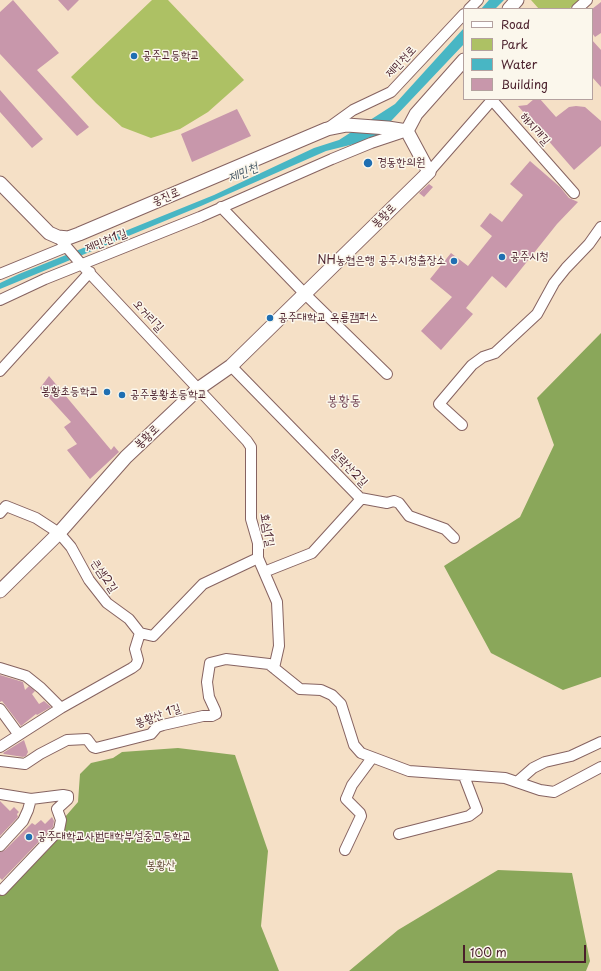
<!DOCTYPE html>
<meta charset="utf-8">
<style>
body{margin:0}
#map{position:relative;width:601px;height:971px;overflow:hidden;background:#f5e0c6;font-family:"Playpen Sans",sans-serif}
canvas{display:block}
.legend{position:absolute;left:463px;top:8px;width:130px;height:92px;box-sizing:border-box;background:#fbf7ec;border:1px solid #b4a19f;margin:0;padding:5px 7px;list-style:none;font-size:12px;color:#4a1f2b}
.legend li{display:flex;align-items:center;gap:8px;height:20px}
.legend b{width:20px;border:1px solid #b4a19f}
.scale{position:absolute;left:463px;top:945px;width:123px;height:18px;box-sizing:border-box;border:2px solid #4a1f2b;border-top:0;padding-left:5px;font-size:12px;line-height:14px;white-space:nowrap;color:#4a1f2b;-webkit-text-stroke:3px #fbf7ec;paint-order:stroke}
</style>
<div id="map">
<canvas width="601" height="971"></canvas>
<ul class="legend">
<li><b style="height:5px;background:#fff"></b>Road</li>
<li><b style="height:11px;background:#adc164"></b>Park</li>
<li><b style="height:11px;background:#48b6c4"></b>Water</li>
<li><b style="height:11px;background:#c897ab"></b>Building</li>
</ul>
<div class="scale">100 m</div>
</div>
<script>
const g = document.querySelector('canvas').getContext('2d');
g.lineJoin = 'round';
function fill(path, color) {
  g.fillStyle = color;
  g.fill(path, 'evenodd');
}
function poly(rows) {
  const path = new Path2D();
  for (const r of rows) {
    path.moveTo(r[0], r[1]);
    for (let i = 2; i < r.length; i += 2) path.lineTo(r[i], r[i + 1]);
  }
  return path;
}
function strokePath(path, color, width, dash) {
  g.strokeStyle = color;
  g.lineWidth = width;
  g.lineCap = dash ? 'butt' : 'round';
  g.setLineDash(dash || []);
  g.stroke(path);
}
function label(font, color, halo, rows, align = 'center') {
  g.font = font + ' "Playpen Sans","Poor Story",sans-serif';
  g.lineWidth = 3;
  g.setLineDash([]);
  g.textBaseline = 'middle';
  g.strokeStyle = halo;
  g.fillStyle = color;
  for (const [text, x, y, turn = 0] of rows) {
    g.save();
    g.translate(x, y);
    g.rotate((+turn || 0) * Math.PI / 180);
    g.textAlign = isNaN(turn) ? turn : align;
    if (halo) g.strokeText(text, 0, 0);
    g.fillText(text, 0, 0);
    g.restore();
  }
}
const green = poly([
 [152,0,168,0,244,80,208,112,180,129,151,138,122,127,96,103,71,77],
 [531,0,579,0,569,9,539,9]
]);
const forest = poly([
 [601,333,601,677,563,690,491,653,444,566,520,517,554,445,537,398],
 [178,748,235,755,268,851,261,926,279,971,0,971,0,895,3,894,49,849,65,817,78,802,80,774,91,763,113,758,122,752],
 [498,870,572,873,590,961,586,971,349,971,398,930]
]);
const water = poly([
 [489,0,504,0,495,9,481,9],
 [464,28,464,44,374,139,326,151,201,206,0,289,0,283,19,274,214,195,314,148,339,140,395,104]
]);
const building = poly([
 [13,0,59,53,37,70,89,127,77,136,0,54,0,12],
 [58,0,79,0,68,11],
 [601,2,601,33,595,37,592,33,592,9],
 [592,40,601,50,601,87,592,77],
 [0,90,43,139,32,148,0,112],
 [534,99,540,99,556,117,569,107,576,106,585,107,601,121,601,146,574,170,518,106,527,105],
 [237,109,251,136,192,162,181,134],
 [530,161,560,187,569,198,578,202,557,224,506,288,492,276,466,308,473,314,441,350,421,331,452,297,430,279,451,253,468,266,492,236,480,226,490,213,502,222,523,195,510,184],
 [429,184,433,187,424,197,419,193],
 [49,376,111,450,114,446,119,452,90,479,67,450,77,444,64,427,71,422,40,388],
 [0,675,23,682,25,690,29,686,35,691,32,694,39,704,44,701,51,707,37,715,36,714,21,726,2,701,0,702],
 [24,740,28,752,26,756,23,757,4,754,3,753],
 [0,801,10,811,14,807,19,812,17,814,18,817,0,836],
 [52,817,54,821,53,827,2,880,0,878,0,852,5,850,32,823,35,825,41,820,45,824]
]);
const minor = poly([
 [469,9,478,0],
 [577,9,587,0],
 [328,128,353,110,391,92,464,14],
 [429,172,492,100,574,193],
 [221,207,305,294,387,374],
 [58,237,82,265,247,441,251,447,251,519,258,543,258,558,277,602,279,646,274,668],
 [0,274,66,247],
 [0,300,45,279,200,217,332,159,371,143,407,131],
 [231,366,361,499,312,553,264,572],
 [0,371,90,272],
 [462,425,439,404,472,365,483,357,495,353,537,314,554,283,566,268,589,244,601,227],
 [360,498,387,503,394,501,399,503,409,516,445,529,454,538],
 [0,513,6,506,36,518,59,533,71,547,89,580,107,603,129,619,140,633,135,649,138,660,136,665,132,668,61,708,0,747],
 [140,633,153,636,203,584,258,558],
 [0,668,26,676,41,688,61,708],
 [0,709,19,735],
 [0,761,25,764,40,754,67,740,87,739,93,747,96,748,151,734,157,727,163,725,203,716,212,716,216,714,215,710,209,697,207,682,210,663,226,659,269,664,300,689,321,690,332,695,341,704,354,745,361,753,409,771,505,778,540,790,554,792,601,767],
 [517,782,533,768,545,762,571,756,601,742],
 [0,794,31,799,63,795,68,796,68,799,57,809,61,820,59,830,2,890],
 [399,834,469,816,477,810,464,776],
 [0,846,23,821,28,810,31,799],
 [345,850,361,816,360,813,346,799,352,785,372,758]
]);
const major = poly([
 [509,9,517,0],
 [0,183,49,233,58,237,68,238,79,234,327,129,347,125,388,128,407,131,416,114,464,60],
 [0,591,59,533,126,457,198,389,231,366,429,172,407,131]
]);
const markers = [
 [134,56,4,"#1f6fb2"],
 [368,163,5,"#1f6fb2"],
 [502,257,4,"#1f6fb2"],
 [454,261,4,"#1f6fb2"],
 [270,318,4,"#1f6fb2"],
 [107,392,4,"#1f6fb2"],
 [122,395,4,"#1f6fb2"],
 [29,837,4,"#1f6fb2"]
];
const poiNames = [
 ["공주고등학교",142,56],
 ["경동한의원",377,163],
 ["공주시청",510,257],
 ["NH농협은행 공주시청출장소",446,261,"right"],
 ["공주대학교 옥룡캠퍼스",278,318],
 ["봉황초등학교",99,392,"right"],
 ["공주봉황초등학교",130,395],
 ["공주대학교사범대학부설중고등학교",37,837]
];
const streetNames = [
 ["제민천로",401,62,-47],
 ["해지개길",535,129,49],
 ["웅진로",166,197,-23],
 ["봉황로",384,216,-45],
 ["제민천1길",106,241,-22],
 ["오거리길",148,316,47],
 ["봉황로",147,437,-43],
 ["일락산2길",349,468,46],
 ["효심1길",267,530,80],
 ["큰샘2길",104,576,56],
 ["봉황산 1길",158,716,-20]
];
const parkNames = [
 ["봉황산",161,866]
];
const waterNames = [
 ["제민천",243,173,-23]
];
const quarterNames = [
 ["봉황동",344,401]
];
fill(green, '#adc164');
fill(forest, '#8aa75a');
fill(water, '#48b6c4');
fill(building, '#c897ab');
strokePath(minor, '#866361', 12);
strokePath(major, '#866361', 15);
strokePath(minor, '#fff', 10);
strokePath(major, '#fff', 13);
for (const [x, y, r, color] of markers) {
  const dot = new Path2D();
  dot.arc(x, y, r, 0, 2 * Math.PI);
  g.fillStyle = color;
  g.fill(dot);
  strokePath(dot, '#fbf7ec', 1.5);
}
label('12px', '#4a1f2b', '#fbf7ec', poiNames, 'left');
label('12px', '#4a1f2b', '#fbf7ec', streetNames);
label('12px', '#68503c', '#fbf7ec', parkNames);
label('italic 13px', '#495b68', '#fbf7ec', waterNames);
label('14px', '#764958', '#fbf7ec', quarterNames);
</script>
